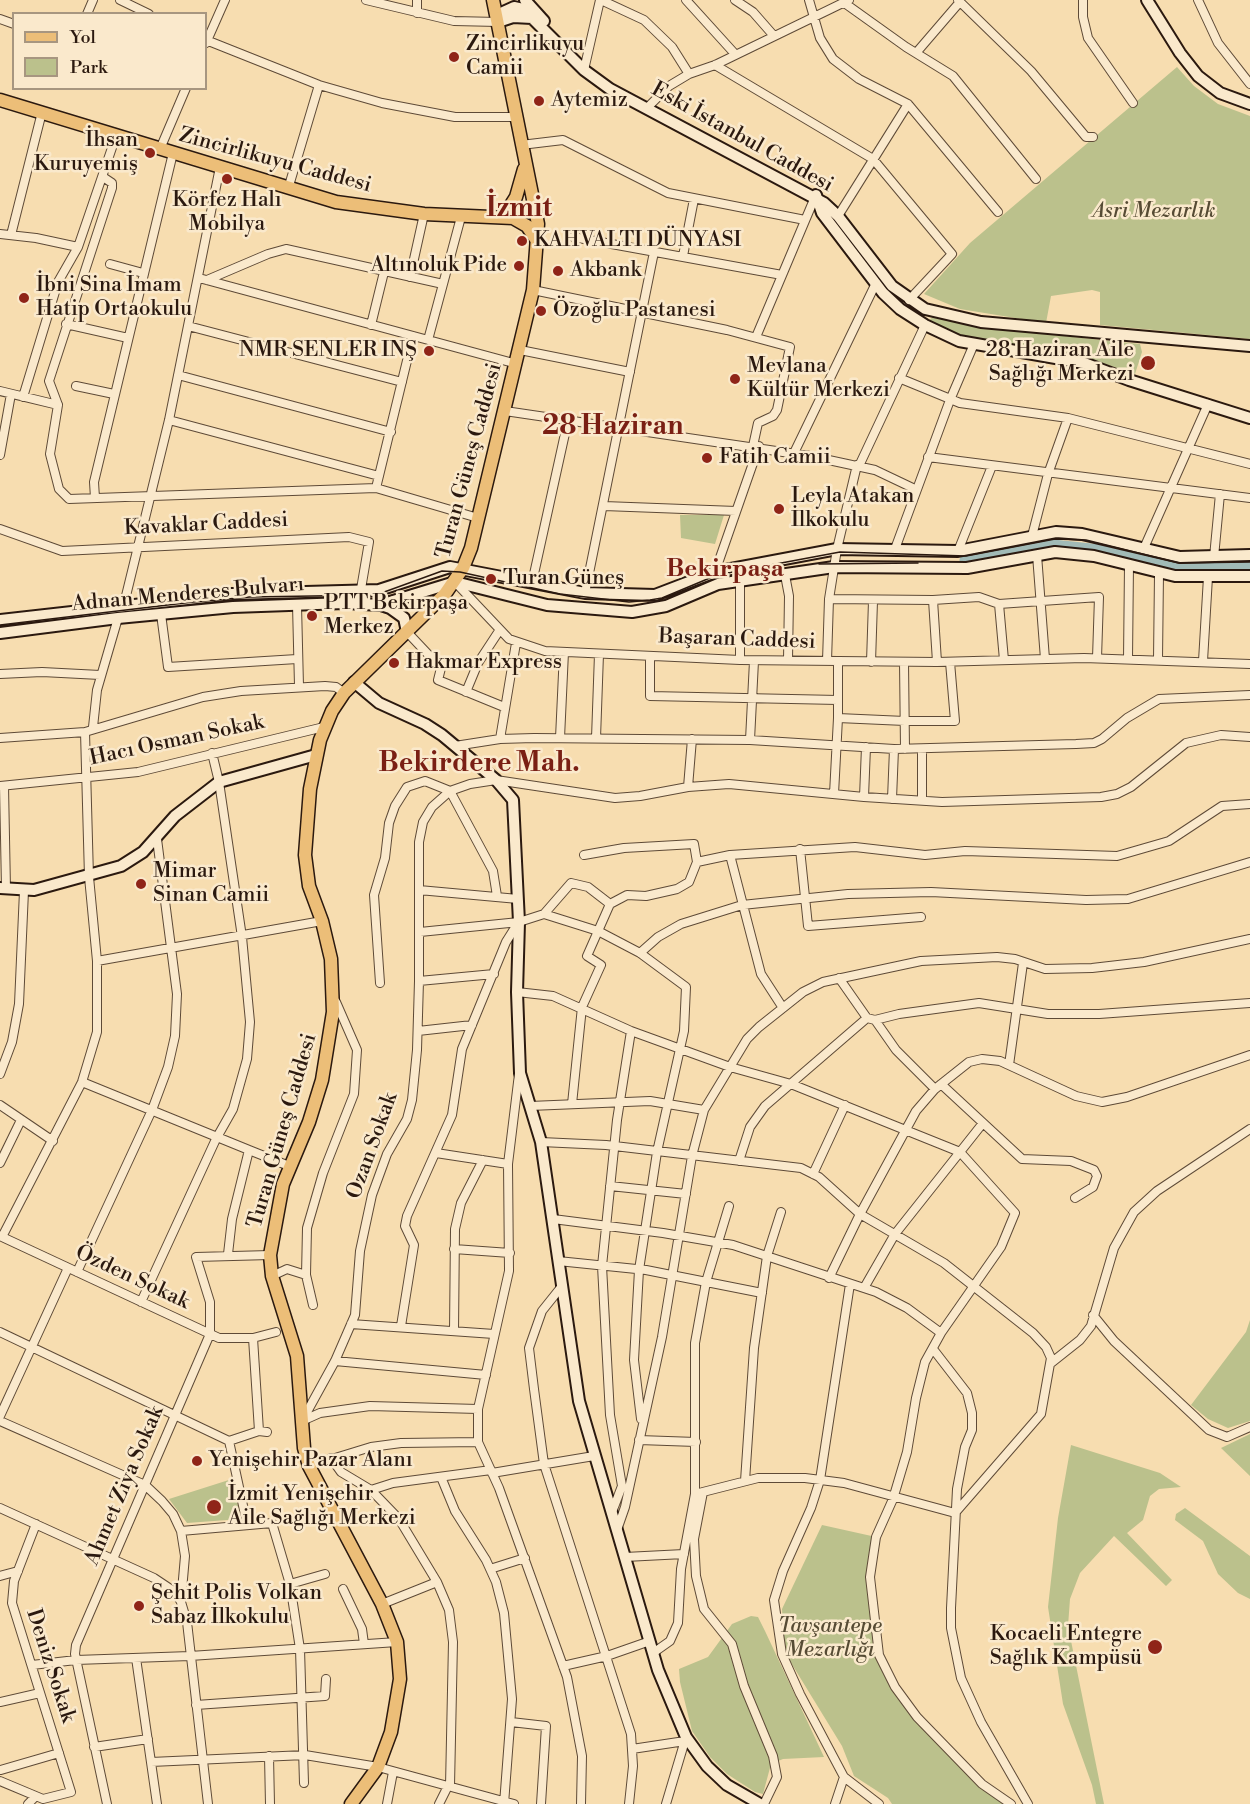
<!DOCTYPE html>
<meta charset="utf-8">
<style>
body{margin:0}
#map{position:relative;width:1250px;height:1804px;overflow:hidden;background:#f7ddb0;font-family:"Libre Bodoni",serif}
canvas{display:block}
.legend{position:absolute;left:12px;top:12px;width:195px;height:78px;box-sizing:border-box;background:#fae9cc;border:2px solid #a79680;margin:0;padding:8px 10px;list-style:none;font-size:18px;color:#2b190f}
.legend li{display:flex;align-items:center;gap:12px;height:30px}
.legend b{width:30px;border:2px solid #a79680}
</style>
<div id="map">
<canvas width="1250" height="1804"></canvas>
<ul class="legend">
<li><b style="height:8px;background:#ecbe78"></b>Yol</li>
<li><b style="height:16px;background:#bbc18c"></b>Park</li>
</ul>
</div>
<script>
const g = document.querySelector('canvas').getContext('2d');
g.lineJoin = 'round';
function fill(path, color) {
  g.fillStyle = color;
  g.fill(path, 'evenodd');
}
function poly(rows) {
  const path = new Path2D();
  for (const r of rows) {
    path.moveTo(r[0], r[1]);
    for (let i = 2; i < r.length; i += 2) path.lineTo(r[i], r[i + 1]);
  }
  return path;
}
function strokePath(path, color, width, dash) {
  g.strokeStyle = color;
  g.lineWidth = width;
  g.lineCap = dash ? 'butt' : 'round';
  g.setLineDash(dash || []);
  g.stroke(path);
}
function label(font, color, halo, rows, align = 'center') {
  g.font = font + ' "Libre Bodoni",serif';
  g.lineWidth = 5;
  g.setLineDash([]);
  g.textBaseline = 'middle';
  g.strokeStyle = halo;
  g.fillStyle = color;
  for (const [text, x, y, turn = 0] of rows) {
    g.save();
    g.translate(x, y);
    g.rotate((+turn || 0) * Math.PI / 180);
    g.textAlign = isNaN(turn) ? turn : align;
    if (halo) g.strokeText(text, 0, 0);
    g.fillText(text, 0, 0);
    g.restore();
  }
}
const green = poly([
 [1177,67,1194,86,1218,104,1250,116,1250,339,1100,325,1100,292,1092,290,1051,296,1046,323,960,309,924,294,970,243],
 [933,317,977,327,1140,344,1142,352,1135,374,1084,357,962,336,929,320],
 [680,515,724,515,715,544,681,538],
 [1250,1320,1250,1421,1228,1428,1208,1419,1191,1405,1246,1332],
 [1250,1434,1250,1476,1221,1448],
 [1071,1445,1160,1473,1181,1487,1159,1489,1150,1496,1143,1520,1127,1533,1172,1580,1166,1586,1114,1536,1080,1573,1070,1599,1068,1626,1104,1804,1096,1804,1092,1785,1063,1704,1048,1607,1058,1518],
 [232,1479,241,1519,187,1523,169,1499],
 [1185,1508,1250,1556,1250,1599,1238,1593,1218,1574,1203,1541,1175,1520,1176,1514],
 [822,1525,876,1537,867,1590,876,1637,894,1688,984,1789,1003,1804,892,1804,888,1798,854,1776,842,1746,785,1653,782,1609],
 [751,1616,758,1617,765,1631,824,1757,783,1759,771,1764,763,1794,755,1792,727,1774,710,1757,692,1731,680,1682,679,1669,708,1657,732,1624]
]);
const canal = poly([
 [964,560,1053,544,1101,549,1179,568,1250,566]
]);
const street = poly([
 [120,0,149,14],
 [366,0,454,21,498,22],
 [601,0,644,20,672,47,689,74],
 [686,0,735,54],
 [735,0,753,12,774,36],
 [809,0,820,38,833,59,859,79,908,104],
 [958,0,1031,71,1086,137,1093,137],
 [1083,0,1083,17,1088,38,1133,103],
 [1198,0,1218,43,1250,84],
 [843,2,906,47,953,76,1036,179],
 [417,13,417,0],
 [87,14,93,0],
 [0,19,14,24],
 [206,40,319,85,382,103,455,117,517,117],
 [206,43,225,0],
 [916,53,959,3],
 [715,65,873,159,952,254,909,300],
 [584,70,600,0],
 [647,108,669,86,689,74,715,65,849,0],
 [521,145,563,140,668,193,805,220],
 [160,149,186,88],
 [288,189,319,85],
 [838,216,908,104,998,212],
 [0,234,36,238,78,247],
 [11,235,42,112],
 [573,237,782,275],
 [683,256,694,199],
 [110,264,143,273],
 [410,277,424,214],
 [199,278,517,364],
 [207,280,268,254,286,249,443,284],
 [533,290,727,330,790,347,777,410,773,416,758,423,753,446],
 [66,324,128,338],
 [371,325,384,272],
 [188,326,402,382],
 [756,337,815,197],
 [428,340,461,217],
 [520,350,630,372],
 [178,375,391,432],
 [899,378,960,403,1068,418,1250,464],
 [76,386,114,394],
 [0,391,58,405,50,454,59,489,69,499,376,488,478,518],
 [23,397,58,282,78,247,116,136],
 [58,405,49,381,112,188,112,183,103,177],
 [505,411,810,456,875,470,915,489],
 [169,420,379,476],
 [794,453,876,283],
 [0,455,11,394],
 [928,457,1250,498],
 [857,465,837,549,829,599,933,600,979,597,999,604,1099,597,1097,658],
 [859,466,925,325],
 [376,488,413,336],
 [95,498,94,482,173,153],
 [604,506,736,511],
 [0,529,62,551,349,537,369,542,361,589],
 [1032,536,1048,474,1068,418],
 [1144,548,1208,404],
 [895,549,950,400,974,344],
 [958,551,992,466],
 [1037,555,1045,659],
 [1214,557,1220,494],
 [715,572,759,446],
 [785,575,789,596,788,660],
 [455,582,509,639,545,651,740,660,937,662,1084,658,1250,664],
 [740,582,740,660],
 [532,583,568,420],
 [585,593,654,252],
 [933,600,937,662],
 [124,604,169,420,220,167],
 [999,604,1004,660],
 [297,605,299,686],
 [161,614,168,667,297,659],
 [407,632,441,668,438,680,504,707],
 [650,656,650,696,838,700,838,718,905,721,955,721,950,662],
 [1128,659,1129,565],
 [1158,659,1159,574],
 [827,661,829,599],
 [1203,661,1208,577],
 [871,662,873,601],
 [904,662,905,749],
 [0,674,42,672,100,675],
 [466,692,478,663,499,631],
 [838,700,838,661],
 [93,727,97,690,118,618],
 [0,738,85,732,203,697,241,691,325,686,336,687,344,693],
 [560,738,564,652],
 [596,738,599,654],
 [500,739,516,643],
 [750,740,754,661],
 [455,746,500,739,534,738,750,740,894,749,1076,744,1094,743,1102,739,1127,718,1159,699,1250,695],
 [922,749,922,800],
 [0,786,138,772,324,727],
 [4,786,6,889],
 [688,787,692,739],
 [834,794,838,718],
 [864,797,866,747],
 [892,799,894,749],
 [800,849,808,926,921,917],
 [730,855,761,974,783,1008],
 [697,862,730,855,855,847,925,855,965,851,1117,856,1169,841,1222,806,1250,804],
 [419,890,518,899],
 [544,914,571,883,588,887,610,904],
 [420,932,519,922,544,914,598,931,640,953,686,987,684,1031,657,1152,639,1270,634,1360,641,1419],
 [640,953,658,937,681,924,742,905,848,894,931,892,1086,900,1128,899,1250,862],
 [97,961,322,921],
 [839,978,867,1018,875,1020,899,1014,979,1003,1048,1014,1099,1014,1250,1003],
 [419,981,419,842,423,822,432,807,450,791,470,784,496,780,615,798,640,796,688,787,729,784,864,797,942,802,1101,797,1117,794,1131,787,1186,743,1221,735,1250,737],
 [380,983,374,895,385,858,389,823,395,806,407,787,425,781,450,791,493,871,497,896],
 [517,992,553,996,631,1031,730,1067,791,1084,960,1152,1015,1213,1001,1247,941,1333,925,1362,916,1398,907,1452,893,1499,876,1537,870,1577,879,1655,895,1687,917,1717,982,1784,1011,1804],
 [875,1020,896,1050,935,1089],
 [418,1031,472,1025],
 [1009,1065,1023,963],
 [0,1074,12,1042,19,1004,24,891],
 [519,1074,508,1164,509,1271,478,1409,478,1442,499,1488,567,1677,582,1756,581,1804],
 [82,1082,249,1150,232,1219,228,1254],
 [941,1084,1022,1159,1071,1161,1094,1170,1097,1176,1093,1187,1075,1198],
 [572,1104,582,1007,601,965,587,956,610,904,627,895,646,896,677,889,689,882,697,862,694,844,624,848,584,855],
 [0,1105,53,1141],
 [530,1106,650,1101,704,1110],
 [541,1142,606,1145,801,1168,819,1177,860,1214,944,1263,1033,1333,1046,1347,1051,1358,1041,1414,955,1513],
 [249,1150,289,1166],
 [436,1153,508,1164],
 [739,1161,750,1127,765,1106,867,1018],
 [0,1163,21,1120],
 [813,1174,845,1105],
 [610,1186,686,1194],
 [553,1219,663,1233,733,1245,876,1292,907,1308,941,1333],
 [0,1236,219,1338,253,1338,276,1332],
 [2,1237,82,1082,97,1032,97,961,89,877,85,732],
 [454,1249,510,1253],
 [558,1261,646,1270,762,1293],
 [77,1272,152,1110,168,1067,175,1036,177,994,157,839],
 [272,1276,287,1269,306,1275],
 [829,1278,860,1214,916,1111,935,1089,969,1062,982,1059,1000,1061,1076,1096,1102,1102,1127,1097,1250,1055],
 [850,1284,820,1480,811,1508,783,1571,774,1600,782,1654,800,1694,844,1777,879,1804],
 [562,1286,542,1311,529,1348,534,1389,544,1464,631,1734,633,1766,629,1804],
 [864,1288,895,1234,983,1123],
 [141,1302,216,1139,233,1109,247,1059,250,1022,242,937,219,782,212,753],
 [313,1305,306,1275,307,1228,323,1173,354,1094,357,1050,336,1002],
 [1093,1315,1114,1341,1209,1430,1227,1437,1250,1427],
 [351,1324,494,1334],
 [401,1326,414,1245,405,1226,407,1216,452,1115,462,1049,506,942,518,923],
 [454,1331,455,1229,461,1203,483,1160],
 [0,1332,229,1441,247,1524],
 [253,1338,259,1431],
 [933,1349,967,1393,972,1413,972,1430,965,1447,957,1489,951,1608,951,1628,961,1678,981,1722,1028,1804],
 [335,1361,486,1375],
 [1051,1363,1080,1340,1091,1326,1114,1248,1134,1212,1157,1191,1250,1129],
 [0,1416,68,1268],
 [0,1421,145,1485,162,1501,173,1514,181,1531,185,1556,181,1602],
 [302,1421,335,1361,355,1315,360,1251,372,1195,387,1154,407,1119,412,1100,417,1050,419,981,494,974],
 [302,1421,320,1413,370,1406,478,1409],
 [639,1440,696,1442],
 [229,1441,259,1431,267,1432],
 [331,1458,341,1472,371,1490],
 [309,1466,371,1447,401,1443,478,1442],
 [492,1473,594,1456],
 [441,1477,455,1511,486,1560,496,1582,504,1613,512,1699,504,1804],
 [745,1481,754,1348,767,1256,781,1212],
 [703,1492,694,1539,696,1576,704,1609,732,1644,744,1686,773,1756,777,1777,764,1804],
 [699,1493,758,1478,805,1478,844,1483,955,1513],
 [0,1508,154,1578,175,1592,181,1602,187,1622,208,1804],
 [612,1512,622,1486,610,1415,602,1266,617,1120,631,1031],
 [617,1530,625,1507,662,1337,692,1156,704,1110,747,1039,759,1027,803,992,823,982,921,961,997,957,1015,959,1045,969,1092,968,1144,962,1250,939],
 [181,1531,272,1523,290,1584,300,1649,304,1783],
 [625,1557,684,1554],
 [490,1569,525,1558],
 [0,1576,18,1571],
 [290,1584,325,1574],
 [343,1589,362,1629,364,1644],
 [382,1604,437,1582],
 [653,1653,670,1641,678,1623,681,1569,695,1494,695,1343,706,1282,729,1206],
 [136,1658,157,1804],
 [32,1665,76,1660,190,1656,397,1642],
 [563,1666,607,1656,650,1641],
 [0,1702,40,1693],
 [196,1705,325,1696,326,1679],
 [511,1722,546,1726,541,1804],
 [94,1747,148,1739],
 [632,1749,685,1741],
 [269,1756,270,1804],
 [151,1762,305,1755,378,1767,514,1804],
 [1,1770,59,1753],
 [0,1781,43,1799,71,1792,12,1603,14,1581,36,1524],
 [450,1786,453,1642,449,1610,437,1582,399,1519,371,1490,393,1483,491,1470],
 [28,1804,35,1797],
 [107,1804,75,1654,76,1645,210,1334,210,1302,196,1257,270,1255],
 [387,1804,393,1772],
 [439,1804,448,1786],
 [666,1804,686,1737],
 [835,1804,844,1777]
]);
const secondary = poly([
 [525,0,544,21],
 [1147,0,1180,53,1198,76,1220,93,1250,104],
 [498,22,513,17,532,18,584,70,610,89,824,203,838,216,892,286,925,309,981,322,1250,346],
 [498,22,503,12,514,7,532,11],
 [816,195,822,213,883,293,900,309,925,325,959,341,1084,363,1129,380,1250,418],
 [381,605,390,608,404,618,407,632],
 [0,620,232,594,379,590,450,567,585,593,655,595,715,572,837,549,958,551,1056,532,1082,534,1180,557,1250,555],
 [0,633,118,618,233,607,345,603,380,605,455,582,547,605,632,612,666,606,718,584,834,567,967,568,1055,552,1094,556,1175,576,1250,576],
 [354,682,379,703,425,724,442,735,496,780,513,800,519,922,517,992,520,1073,541,1142,579,1401,658,1670,686,1737,707,1766,727,1785,760,1804],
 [0,888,34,890,121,866,143,852,175,816,219,782,316,755]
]);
const primary = poly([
 [0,100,336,202,424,214,513,218,527,226,537,241],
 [504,216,516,197,524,169],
 [351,1804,378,1767,391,1732,400,1679,397,1642,382,1604,309,1466,304,1448,297,1356,272,1276,270,1255,283,1184,309,1122,322,1080,333,1012,331,959,322,921,309,886,305,855,310,789,320,740,332,711,344,693,445,594,463,568,471,548,533,290,538,224,493,0]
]);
const tram = poly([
 [819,564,918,563],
 [0,625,193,602,250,597,376,595,442,571,460,572,560,594,629,602,650,600,662,598,717,575,840,552,966,556,1055,539,1086,540,1179,563,1250,562]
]);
const markers = [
 [454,57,6,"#8f2418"],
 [539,101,6,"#8f2418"],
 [150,153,6,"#8f2418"],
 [227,179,6,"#8f2418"],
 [522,241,6,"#8f2418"],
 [519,266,6,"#8f2418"],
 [558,271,6,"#8f2418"],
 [24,298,6,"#8f2418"],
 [541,311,6,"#8f2418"],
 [429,351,6,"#8f2418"],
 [1148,363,8,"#8f2418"],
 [735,379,6,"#8f2418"],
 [707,458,6,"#8f2418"],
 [779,509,6,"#8f2418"],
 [491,579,6,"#8f2418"],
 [312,616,6,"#8f2418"],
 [394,663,6,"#8f2418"],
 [141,884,6,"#8f2418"],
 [197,1461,6,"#8f2418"],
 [214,1507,8,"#8f2418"],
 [139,1606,6,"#8f2418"],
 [1155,1647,8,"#8f2418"]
];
const poiNames = [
 ["Zincirlikuyu",466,45],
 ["Camii",466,69],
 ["Aytemiz",551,101],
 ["İhsan",138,141,"right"],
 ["Kuruyemiş",138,165,"right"],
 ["Körfez Halı",227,201,"center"],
 ["Mobilya",227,225,"center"],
 ["KAHVALTI DÜNYASI",534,241],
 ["Altınoluk Pide",507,266,"right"],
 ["Akbank",570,271],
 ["İbni Sina İmam",36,286],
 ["Hatip Ortaokulu",36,310],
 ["Özoğlu Pastanesi",553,311],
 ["NMR SENLER INŞ",417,351,"right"],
 ["28 Haziran Aile",1134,351,"right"],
 ["Sağlığı Merkezi",1134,375,"right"],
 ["Mevlana",747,367],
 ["Kültür Merkezi",747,391],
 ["Fatih Camii",719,458],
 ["Leyla Atakan",791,497],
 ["İlkokulu",791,521],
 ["Turan Güneş",503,579],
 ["PTT Bekirpaşa",324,604],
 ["Merkez",324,628],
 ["Hakmar Express",406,663],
 ["Mimar",153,872],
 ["Sinan Camii",153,896],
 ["Yenişehir Pazar Alanı",209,1461],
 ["İzmit Yenişehir",228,1495],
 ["Aile Sağlığı Merkezi",228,1519],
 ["Şehit Polis Volkan",151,1594],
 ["Sabaz İlkokulu",151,1618],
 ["Kocaeli Entegre",1142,1635,"right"],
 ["Sağlık Kampüsü",1142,1659,"right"]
];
const streetNames = [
 ["Eski İstanbul Caddesi",742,138,29],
 ["Zincirlikuyu Caddesi",275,161,15],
 ["Turan Güneş Caddesi",470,461,-75],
 ["Kavaklar Caddesi",206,525,-3],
 ["Adnan Menderes Bulvarı",188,595,-5],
 ["Başaran Caddesi",737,640,2],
 ["Hacı Osman Sokak",177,741,-12],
 ["Turan Güneş Caddesi",283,1131,-74],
 ["Ozan Sokak",373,1146,-70],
 ["Özden Sokak",132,1278,25],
 ["Ahmet Ziya Sokak",125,1486,-67],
 ["Deniz Sokak",50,1666,72]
];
const parkNames = [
 ["Asri Mezarlık",1154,212],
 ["Tavşantepe",830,1627],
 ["Mezarlığı",830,1651]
];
const quarterNames = [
 ["Bekirpaşa",725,570]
];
const districtNames = [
 ["İzmit",519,210],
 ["28 Haziran",613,428],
 ["Bekirdere Mah.",479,765]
];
fill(green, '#bbc18c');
strokePath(canal, '#a1bab6', 9);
strokePath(street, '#5e4a37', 10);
strokePath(secondary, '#2b190f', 14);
strokePath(primary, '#2b190f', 15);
strokePath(street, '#fae9cc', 8);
strokePath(secondary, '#fae9cc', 10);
strokePath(primary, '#ecbe78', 12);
strokePath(tram, '#2b190f', 1.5);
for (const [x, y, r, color] of markers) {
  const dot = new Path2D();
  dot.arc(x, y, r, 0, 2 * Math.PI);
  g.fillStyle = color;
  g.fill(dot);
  strokePath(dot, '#fae9cc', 2);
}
label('21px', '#2b190f', '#fae9cc', poiNames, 'left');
label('21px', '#2b190f', '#fae9cc', streetNames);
label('italic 21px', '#564b34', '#fae9cc', parkNames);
label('bold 24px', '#7a1f14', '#fae9cc', quarterNames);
label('bold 27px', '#7a1f14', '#fae9cc', districtNames);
</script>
